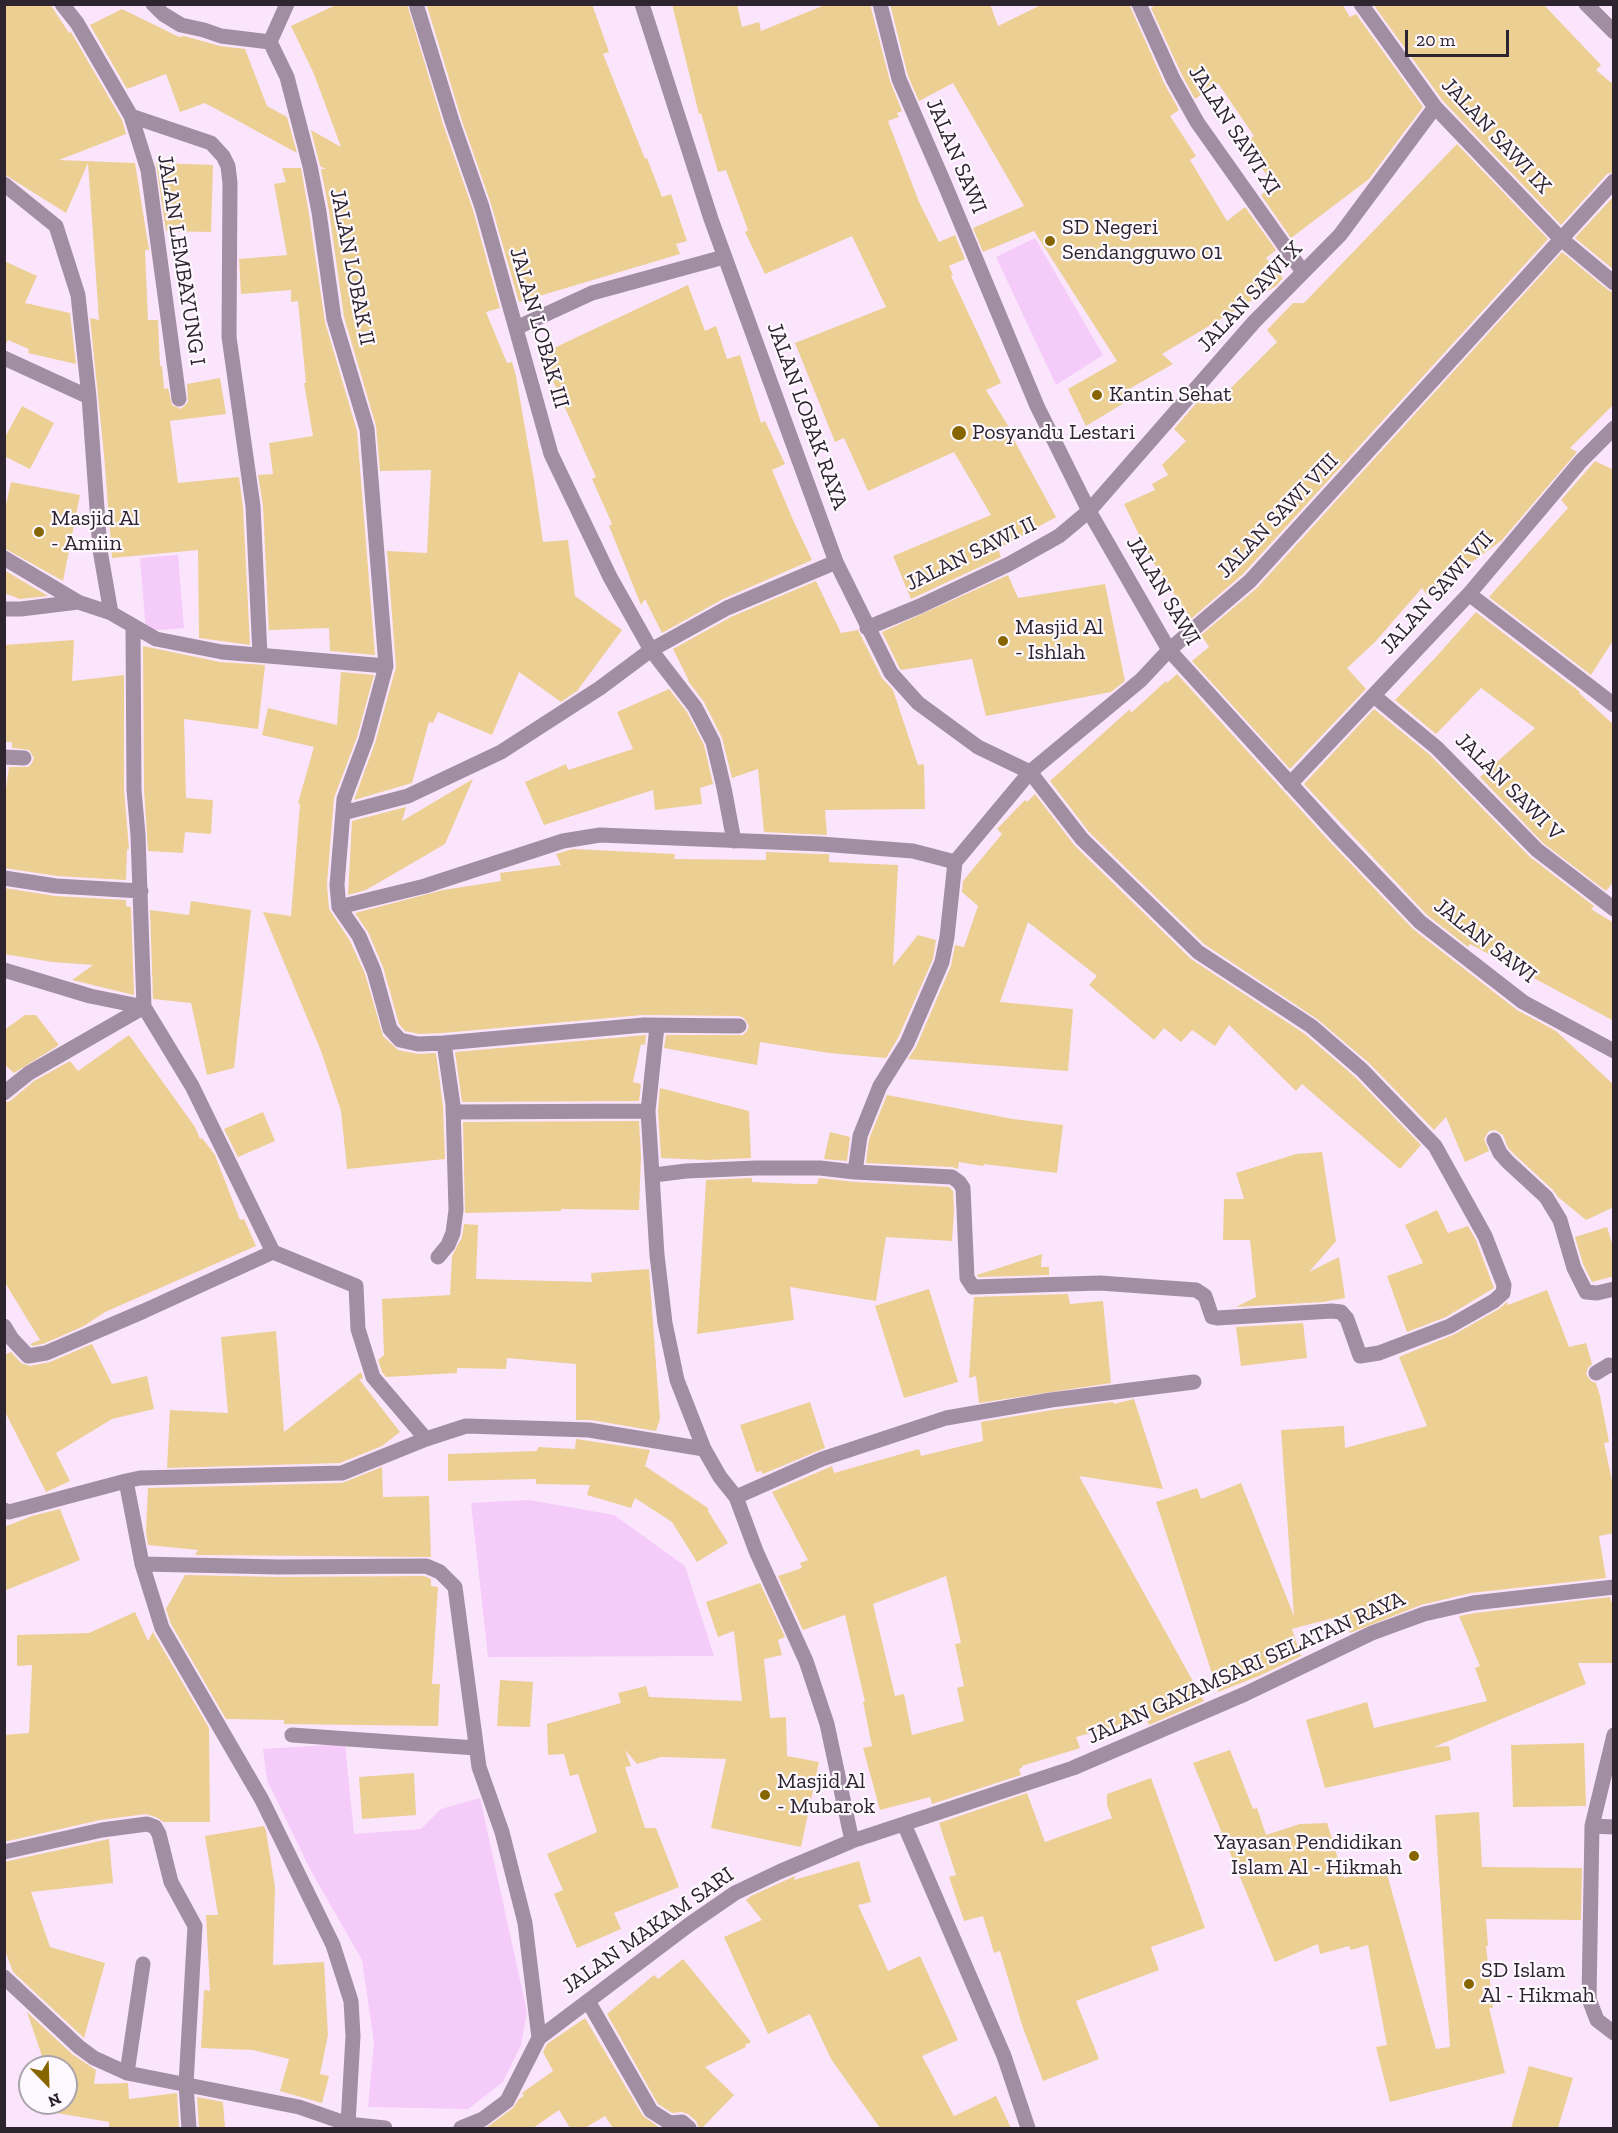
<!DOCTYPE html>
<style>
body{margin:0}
#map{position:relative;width:1618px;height:2133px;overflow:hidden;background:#fbe5fd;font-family:"Zilla Slab",serif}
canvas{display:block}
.frame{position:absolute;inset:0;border:6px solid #2e242f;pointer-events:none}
.north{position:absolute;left:18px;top:2055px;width:60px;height:60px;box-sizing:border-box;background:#fef9ff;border:2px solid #aba4ac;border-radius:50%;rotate:157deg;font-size:16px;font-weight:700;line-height:24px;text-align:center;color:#2e242f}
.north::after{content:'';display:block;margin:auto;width:21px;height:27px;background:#876600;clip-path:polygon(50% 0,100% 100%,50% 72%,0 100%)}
.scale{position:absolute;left:1405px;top:30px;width:104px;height:27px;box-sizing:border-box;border:3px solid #2e242f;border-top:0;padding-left:8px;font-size:18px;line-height:21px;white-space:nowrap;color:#2e242f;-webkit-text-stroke:4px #fef9ff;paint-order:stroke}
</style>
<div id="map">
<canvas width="1618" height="2133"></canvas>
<div class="frame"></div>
<div class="north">N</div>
<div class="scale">20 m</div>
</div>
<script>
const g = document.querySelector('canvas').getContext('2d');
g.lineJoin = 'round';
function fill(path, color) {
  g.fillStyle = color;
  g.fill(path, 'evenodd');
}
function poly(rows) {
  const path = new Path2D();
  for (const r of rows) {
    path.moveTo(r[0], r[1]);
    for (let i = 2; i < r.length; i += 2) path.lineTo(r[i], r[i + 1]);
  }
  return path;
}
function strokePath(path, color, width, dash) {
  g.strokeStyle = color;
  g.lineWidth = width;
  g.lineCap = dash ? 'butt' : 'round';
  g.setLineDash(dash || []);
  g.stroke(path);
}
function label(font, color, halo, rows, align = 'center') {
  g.font = font + ' "Zilla Slab",serif';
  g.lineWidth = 4.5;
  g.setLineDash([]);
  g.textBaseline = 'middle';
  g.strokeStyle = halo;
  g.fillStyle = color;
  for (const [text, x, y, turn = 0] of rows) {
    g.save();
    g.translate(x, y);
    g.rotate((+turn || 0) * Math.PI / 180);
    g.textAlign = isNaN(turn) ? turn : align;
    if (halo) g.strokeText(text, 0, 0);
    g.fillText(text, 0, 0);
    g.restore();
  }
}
const green = poly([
 [1035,238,1103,355,1056,385,996,257],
 [178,555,184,628,146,631,140,558],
 [529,1500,614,1515,685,1566,714,1656,488,1657,471,1503],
 [345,1744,354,1834,421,1829,441,1809,480,1798,527,2012,521,2045,503,2082,468,2109,368,2107,374,2043,362,1960,310,1869,267,1780,263,1749]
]);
const building = poly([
 [4,4,50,4,69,33,71,32,122,120,126,134,59,160,135,163,149,250,145,250,148,320,158,320,160,366,162,366,164,389,168,388,172,405,181,409,188,402,187,384,220,378,226,414,170,421,178,483,239,477,243,507,250,645,199,638,198,550,112,558,104,455,90,318,99,320,88,163,66,213,4,174],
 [338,4,407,4,443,124,473,210,500,308,486,312,507,363,512,362,516,376,534,480,543,542,568,540,575,596,622,630,577,691,561,702,519,672,492,735,438,712,433,723,429,722,412,783,354,800,375,743,396,667,387,551,427,553,431,470,380,471,376,426,344,317,329,211,321,169,326,169,320,166,311,130,341,147,314,74,291,26],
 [433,4,592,4,609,52,603,54,645,159,647,158,662,197,671,194,687,241,676,244,680,254,519,302,491,204,461,118,427,6],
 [672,4,737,4,742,27,759,22,761,31,827,4,870,4,890,81,902,111,897,113,899,117,888,121,919,202,939,242,955,235,965,259,949,266,953,275,951,276,1001,383,986,390,1015,437,1013,438,1056,517,998,549,1001,557,911,599,893,556,991,515,954,452,868,491,844,438,835,442,795,343,886,307,852,236,765,274,745,232,748,230,726,170,718,172,701,113,699,114],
 [890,4,990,4,998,26,1043,4,1129,4,1164,83,1179,110,1170,116,1196,156,1190,160,1227,221,1245,207,1276,250,1266,258,1283,278,1276,286,1162,354,1173,364,1129,389,1134,397,1086,426,1068,389,1117,361,1034,231,983,252,973,228,1024,206,953,83,919,101,908,76],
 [1157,4,1342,4,1350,17,1356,14,1423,107,1369,179,1291,238,1261,195,1274,185,1244,143,1254,136,1218,83,1195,99,1182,75,1151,8],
 [1373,4,1543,4,1601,65,1596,70,1614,85,1614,172,1607,174,1561,225,1443,101],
 [122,9,179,37,184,36,220,46,245,49,267,106,287,117,297,153,205,103,180,112,166,74,127,89,90,25],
 [1457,144,1548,239,1243,574,1191,619,1151,559,1124,504,1155,490,1152,484,1168,475,1162,465,1186,441,1174,429,1192,408,1204,395,1214,405,1277,342,1267,330,1293,303,1304,303],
 [156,163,213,165,211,232,166,231],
 [282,168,301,168,309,214,325,322,357,431,375,655,330,651,329,628,269,630,269,635,263,506,258,475,273,474,269,443,313,436,304,383,306,383,298,301,291,302,291,290,241,294,239,259,287,255,274,184,286,182],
 [1614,196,1614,270,1575,238],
 [1562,252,1608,290,1614,293,1614,404,1570,448,1577,452,1502,540,1427,595,1422,588,1375,642,1347,668,1366,689,1290,769,1192,661,1209,647,1201,635,1257,588],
 [4,261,37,276,25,303,70,313,76,364,28,353,29,349,8,340,4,348],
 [688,285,705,331,716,326,727,359,740,355,761,423,765,421,785,464,772,470,793,520,812,560,723,599,662,633,645,599,641,605,609,526,612,524,592,479,596,477,541,354],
 [22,406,54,423,30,469,4,456,4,439],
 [1595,461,1614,470,1614,639,1591,675,1489,597,1568,508,1561,500],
 [11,482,80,495,63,581,4,548,4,514],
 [4,570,48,596,20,599,4,593],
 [1008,575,1018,598,1105,584,1125,681,1111,692,986,716,972,659,901,670,899,667,882,632],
 [816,581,841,633,858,630,882,678,893,690,918,765,924,764,925,809,825,810,827,835,764,832,758,769,732,778,722,738,704,702,688,681,689,681,673,649,731,617],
 [1476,612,1580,692,1579,693,1614,725,1614,881,1606,891,1543,843,1480,777,1535,728,1481,688,1436,734,1395,700,1435,658],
 [74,640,72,681,124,675,124,790,129,849,127,849,126,880,57,876,4,868,4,802,9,767,28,767,32,763,34,758,29,750,12,748,12,742,4,742,4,645],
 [143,646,220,662,265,665,258,729,184,719,186,798,213,800,211,834,185,832,183,853,148,851,144,790],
 [341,672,374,675,357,737,334,798,327,884,329,909,350,941,365,974,383,1036,398,1050,418,1054,436,1053,443,1106,445,1159,347,1169,341,1111,321,1051,263,912,291,916,300,804,298,803,314,747,262,735,268,708,337,725],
 [1177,674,1330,842,1413,929,1517,1010,1556,1031,1614,1085,1614,1207,1586,1220,1558,1197,1553,1190,1515,1155,1508,1148,1503,1135,1495,1130,1489,1131,1484,1139,1489,1151,1465,1162,1446,1117,1434,1130,1369,1063,1317,1019,1204,944,1089,832,1050,781,1130,709,1131,713,1166,681,1167,683],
 [669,689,687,712,704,745,713,784,700,788,702,804,655,810,653,790,544,825,525,782,566,764,568,770,633,749,617,712],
 [1374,709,1430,755,1530,857,1594,906,1591,909,1614,923,1614,1021,1470,944,1468,947,1427,915,1304,784],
 [473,779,445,844,366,890,348,895,352,821,406,807,402,821],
 [1035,794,1075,846,1191,959,1305,1034,1355,1077,1421,1145,1400,1169,1302,1084,1296,1091,1229,1025,1215,1046,1192,1030,1181,1042,1164,1028,1154,1040,1089,985,1097,976,1028,922,1000,1002,1073,1009,1068,1071,908,1059,916,1047,951,966,955,945,964,947,978,906,962,892,963,881,1002,834,997,829,1025,800,1027,802],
 [573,849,675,854,674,859,766,860,766,852,820,854,829,854,829,862,898,865,893,966,918,935,936,940,933,959,898,1038,886,1058,829,1053,760,1042,757,1065,664,1048,666,1035,743,1035,747,1031,749,1026,744,1018,739,1016,643,1015,443,1033,419,1034,405,1031,399,1024,383,967,368,932,355,913,443,890,501,881,500,873,561,865,556,854],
 [4,888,55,896,126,900,126,906,131,907,134,995,72,980,93,965,52,962,4,954],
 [191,901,251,910,234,1068,207,1075,191,1003,153,999,150,910,189,915],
 [25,1015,36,1015,59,1045,14,1073,4,1064,4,1030],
 [129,1035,195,1127,200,1139,202,1138,215,1155,240,1220,244,1219,256,1246,105,1312,84,1326,43,1344,32,1346,30,1344,40,1340,4,1281,4,1103,10,1101,34,1081,70,1061,78,1071],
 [646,1035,645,1045,641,1044,633,1082,641,1084,639,1101,462,1102,455,1052],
 [660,1088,749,1111,751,1158,707,1160,661,1158,658,1111],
 [887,1095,1013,1119,1063,1125,1057,1173,984,1164,983,1166,959,1162,958,1169,952,1167,866,1163,869,1139],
 [263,1112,275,1141,238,1157,224,1129],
 [639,1121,641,1157,639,1210,561,1209,561,1211,465,1213,463,1122],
 [830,1132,850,1137,847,1161,824,1159],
 [1322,1152,1336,1241,1309,1272,1339,1257,1345,1298,1323,1302,1236,1307,1256,1297,1250,1240,1223,1240,1224,1199,1244,1199,1236,1173,1296,1154],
 [752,1178,752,1182,802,1184,817,1184,819,1178,855,1182,949,1187,953,1191,954,1211,952,1241,886,1237,876,1301,790,1287,794,1320,697,1334,706,1180],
 [1437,1210,1448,1233,1468,1226,1476,1240,1494,1288,1446,1317,1407,1332,1387,1276,1423,1263,1405,1225],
 [464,1224,478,1225,476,1279,592,1282,591,1273,649,1269,660,1419,656,1431,591,1420,576,1420,576,1364,507,1358,506,1369,457,1368,457,1373,386,1377,382,1372,378,1360,384,1355,382,1299,450,1295,452,1256,462,1237],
 [1607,1227,1614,1250,1614,1276,1592,1282,1583,1264,1575,1237],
 [1042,1254,1041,1267,1049,1267,1049,1275,978,1277,977,1275],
 [929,1289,958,1382,904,1398,875,1306],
 [1547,1290,1569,1347,1586,1343,1592,1364,1588,1368,1586,1374,1591,1381,1596,1383,1600,1396,1609,1442,1604,1443,1614,1490,1614,1533,1599,1536,1606,1578,1471,1593,1421,1605,1350,1633,1344,1615,1292,1629,1301,1656,1259,1676,1218,1692,1156,1502,1197,1488,1201,1499,1241,1483,1294,1616,1281,1430,1344,1426,1345,1448,1427,1426,1399,1357,1455,1334,1499,1309,1507,1302,1508,1305],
 [1068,1294,1070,1304,1103,1301,1111,1383,979,1403,976,1376,969,1378,974,1297],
 [1303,1323,1307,1358,1241,1366,1236,1327],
 [276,1331,284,1432,361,1372,363,1379,359,1379,400,1432,382,1446,340,1463,167,1468,170,1410,228,1413,221,1337],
 [92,1344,112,1384,147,1376,154,1409,112,1419,56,1453,70,1481,46,1492,4,1410,4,1355,11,1352,21,1363,30,1366,50,1362],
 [1134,1399,1163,1489,1079,1476,1204,1701,1149,1725,1146,1718,1076,1737,1080,1748,1022,1766,1022,1768,1019,1769,1021,1775,932,1804,930,1797,880,1810,863,1748,872,1746,863,1702,865,1702,845,1615,803,1630,778,1576,802,1568,800,1563,808,1560,772,1492,832,1466,834,1473,919,1449,921,1456,983,1441,981,1422,1052,1410,1113,1402,1114,1404],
 [946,1576,961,1643,955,1644,964,1686,957,1688,964,1721,912,1735,904,1694,895,1696,873,1604],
 [810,1402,825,1448,763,1474,761,1471,756,1472,740,1425],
 [576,1439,650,1450,645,1466,708,1508,708,1511,728,1543,697,1562,672,1522,635,1498,631,1508,587,1495,590,1485,536,1484,536,1479,448,1481,448,1454,537,1451,538,1447,575,1449],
 [382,1467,383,1497,429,1496,431,1557,195,1555,198,1550,148,1545,146,1531,148,1488,342,1483],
 [60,1509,80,1560,4,1591,4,1527,32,1516],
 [185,1575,279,1577,424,1576,431,1579,431,1586,438,1587,432,1684,440,1684,438,1726,284,1724,284,1720,226,1719,171,1624,166,1609],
 [760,1583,785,1637,778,1640,782,1655,764,1659,770,1718,786,1717,787,1756,819,1762,801,1847,711,1828,726,1759,661,1757,637,1764,625,1750,631,1766,625,1767,645,1828,656,1828,679,1887,614,1913,621,1929,577,1948,554,1894,563,1890,547,1854,597,1832,578,1774,570,1776,564,1754,548,1755,547,1724,621,1703,618,1693,646,1686,649,1697,742,1701,734,1631,718,1637,706,1602],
 [1610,1597,1611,1602,1614,1602,1614,1663,1578,1663,1586,1684,1434,1747,1449,1746,1451,1760,1325,1788,1306,1720,1367,1702,1374,1728,1487,1701,1475,1668,1480,1666,1459,1616,1475,1613],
 [135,1612,148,1641,153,1632,209,1728,210,1822,163,1822,158,1818,146,1814,100,1820,4,1842,4,1735,29,1733,32,1665,17,1666,17,1635,89,1633],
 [500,1680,533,1682,530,1727,497,1726],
 [1584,1743,1586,1806,1513,1807,1511,1745],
 [1230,1750,1253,1809,1257,1808,1266,1835,1300,1824,1327,1823,1344,1878,1385,1867,1436,2049,1450,2047,1435,1815,1479,1812,1482,1867,1582,1868,1581,1920,1486,1919,1488,1946,1486,1946,1493,2008,1489,2008,1505,2073,1390,2102,1376,2047,1387,2045,1368,1945,1351,1950,1349,1946,1320,1954,1318,1944,1275,1962,1193,1763],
 [414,1773,416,1815,362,1819,359,1777],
 [1151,1778,1205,1928,1151,1947,1159,1970,1076,2001,1099,2059,1043,2081,1022,2025,1000,1951,994,1953,983,1916,964,1921,949,1877,956,1875,939,1823,1027,1793,1045,1842,1112,1818,1107,1805,1107,1794],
 [264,1826,266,1831,275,1887,273,1965,324,1962,328,2035,320,2074,329,2076,322,2103,280,2091,289,2059,253,2050,201,2048,204,1990,210,1991,206,1915,218,1915,205,1836],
 [109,1839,113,1883,31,1892,50,1947,105,1963,84,2038,13,1972,4,1948,4,1862],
 [859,1861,871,1902,858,1905,888,1971,920,1956,958,2040,922,2056,954,2116,996,2096,1011,2128,880,2128,831,2059,810,2014,768,2034,724,1937,762,1920,746,1900,751,1896,795,1876,794,1880],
 [683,1959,751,2042,745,2045,746,2047,705,2067,734,2095,702,2128,699,2128,696,2121,688,2114,682,2112,672,2113,658,2104,607,2014,654,1975,658,1979],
 [27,2012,72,2054,96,2070,94,2084,128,2083,129,2099,177,2093,179,2128,109,2128,109,2122,45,2111,46,2103,66,2103,66,2067,51,2067,53,2060,43,2059],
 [585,2018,643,2116,660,2128,613,2128,605,2116,585,2128,570,2128,559,2110,533,2128,486,2128,513,2108,519,2099,524,2096,522,2093,553,2071,543,2052,547,2044],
 [1529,2066,1573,2078,1558,2128,1511,2128],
 [197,2097,223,2102,225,2128,199,2128]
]);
const minor = poly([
 [62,4,77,23,131,116,148,170,179,399],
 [153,4,163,14,181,25,204,30,221,36,270,42,287,77,310,166,319,212,334,319,367,429,386,666,366,740,344,799,337,885,339,907,359,936,374,971,390,1029,400,1040,418,1044,444,1043],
 [416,4,452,121,482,207,551,454,610,577,651,650,695,707,713,742,724,788,734,841],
 [642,4,711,219,836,562,891,673,918,703,978,747,1030,772,1082,839,1198,952,1311,1026,1362,1070,1435,1146,1485,1236,1504,1285,1503,1293,1494,1301,1450,1326,1379,1353,1360,1356,1347,1319,1341,1312,1332,1311,1217,1318,1212,1317,1205,1296,1196,1290,1100,1283,973,1287,967,1278,963,1188,959,1182,952,1177,855,1172],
 [880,4,899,79,945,185,1037,406,1089,511,1169,650,1337,835,1420,922,1523,1002,1614,1051],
 [1139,4,1173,79,1197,122,1303,272],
 [1361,4,1435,107,1560,238,1614,283],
 [1586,4,1614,32],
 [270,42,287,4],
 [131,116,211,143,223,156,228,166,230,183,229,337,253,506,260,655],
 [4,184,56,226,78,295,89,397,100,550,111,613],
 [516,328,592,293,724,257],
 [4,358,89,397],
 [4,558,78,602,111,613,156,639,222,652,386,666],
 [1469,594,1614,705],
 [4,609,21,609,78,602],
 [867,628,920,606,1009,564,1059,536,1089,511,1254,322,1340,235,1435,107],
 [1374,696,1437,748,1537,850,1614,909],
 [4,757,24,758],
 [1290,784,1469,594,1581,461,1614,428],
 [343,813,408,796,501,752,600,688,651,650,727,608,836,562],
 [955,862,1030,772,1141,680,1169,650,1250,581,1614,181],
 [4,878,56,886,141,891],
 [339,907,425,886,563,841,600,835,821,844,913,851,955,862],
 [4,970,90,996,144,1007,192,1086,273,1252,356,1286,358,1329,373,1377,426,1439],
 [4,1093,29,1073,144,1007,138,835,134,790,133,626],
 [648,1111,657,1026],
 [453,1112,648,1111,657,1255,665,1323,677,1380,704,1449,720,1477,736,1497,756,1551,806,1661,827,1724,852,1841],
 [1494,1140,1500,1153,1508,1162,1546,1197,1560,1220,1574,1268,1586,1292,1597,1293,1614,1289],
 [654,1175,686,1171,756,1168,820,1168,855,1172,860,1136,880,1086,907,1043,942,962,947,937,955,862],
 [438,1257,448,1245,453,1233,456,1210,453,1105,444,1043,644,1025,739,1026],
 [4,1326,12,1339,28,1356,46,1353,144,1311,273,1252],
 [1596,1373,1609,1365,1614,1366],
 [736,1497,822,1459,946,1418,1051,1400,1194,1382],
 [4,1510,9,1512,126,1481],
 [142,1564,162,1628,262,1800,333,1945,351,2001,353,2036,348,2124],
 [292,1735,476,1748],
 [1614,1735,1592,1826,1589,1999,1597,2020,1614,2033],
 [904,1824,1004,2056,1028,2128],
 [1592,1826,1614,1827],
 [4,1852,102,1830,147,1824,155,1827,159,1834,171,1882,195,1926,186,2084,189,2128],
 [4,1977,79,2047,94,2058,127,2073,299,2107,348,2124,385,2128],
 [588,2001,651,2111,670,2123,682,2122,689,2128],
 [539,2038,525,1923,502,1832,479,1767,455,1587,440,1572,426,1566,279,1567,142,1564,126,1481,140,1478,342,1473,426,1439,466,1426,589,1430,704,1449],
 [127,2073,143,1964],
 [461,2128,483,2119,507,2101,539,2038,690,1924,735,1893,779,1872,852,1841,1073,1768,1245,1694,1372,1633,1424,1614,1473,1603,1614,1587]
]);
const markers = [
 [1050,241,6,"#876600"],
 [1097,395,6,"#876600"],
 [959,433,8,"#876600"],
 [39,532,6,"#876600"],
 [1003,641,6,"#876600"],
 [765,1795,6,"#876600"],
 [1414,1856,6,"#876600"],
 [1469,1984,6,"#876600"]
];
const streetNames = [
 ["JALAN SAWI XI",1234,130,57],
 ["JALAN SAWI IX",1496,136,47],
 ["JALAN SAWI",956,156,67],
 ["JALAN LEMBAYUNG I",181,260,81],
 ["JALAN LOBAK II",352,267,79],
 ["JALAN SAWI X",1250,297,-47],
 ["JALAN LOBAK III",539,328,74],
 ["JALAN LOBAK RAYA",807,416,70],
 ["JALAN SAWI VIII",1278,516,-46],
 ["JALAN SAWI II",971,554,-26],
 ["JALAN SAWI",1163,591,59],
 ["JALAN SAWI VII",1437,593,-48],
 ["JALAN SAWI V",1509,787,45],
 ["JALAN SAWI",1485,941,38],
 ["JALAN GAYAMSARI SELATAN RAYA",1246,1668,-24],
 ["JALAN MAKAM SARI",648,1931,-35]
];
const poiNames = [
 ["SD Negeri",1062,228],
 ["Sendangguwo 01",1062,253],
 ["Kantin Sehat",1109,395],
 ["Posyandu Lestari",972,433],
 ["Masjid Al",51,519],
 ["- Amiin",51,544],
 ["Masjid Al",1015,628],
 ["- Ishlah",1015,653],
 ["Masjid Al",777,1782],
 ["- Mubarok",777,1807],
 ["Yayasan Pendidikan",1402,1843,"right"],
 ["Islam Al - Hikmah",1402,1868,"right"],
 ["SD Islam",1481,1971],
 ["Al - Hikmah",1481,1996]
];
fill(green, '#f5cbfa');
fill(building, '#ebcf93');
strokePath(minor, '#a18ea3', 15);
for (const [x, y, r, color] of markers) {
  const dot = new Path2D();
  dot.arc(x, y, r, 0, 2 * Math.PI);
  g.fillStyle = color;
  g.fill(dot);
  strokePath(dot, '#fef9ff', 2);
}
label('22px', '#2e242f', '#fef9ff', streetNames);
label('22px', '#2e242f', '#fef9ff', poiNames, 'left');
</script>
